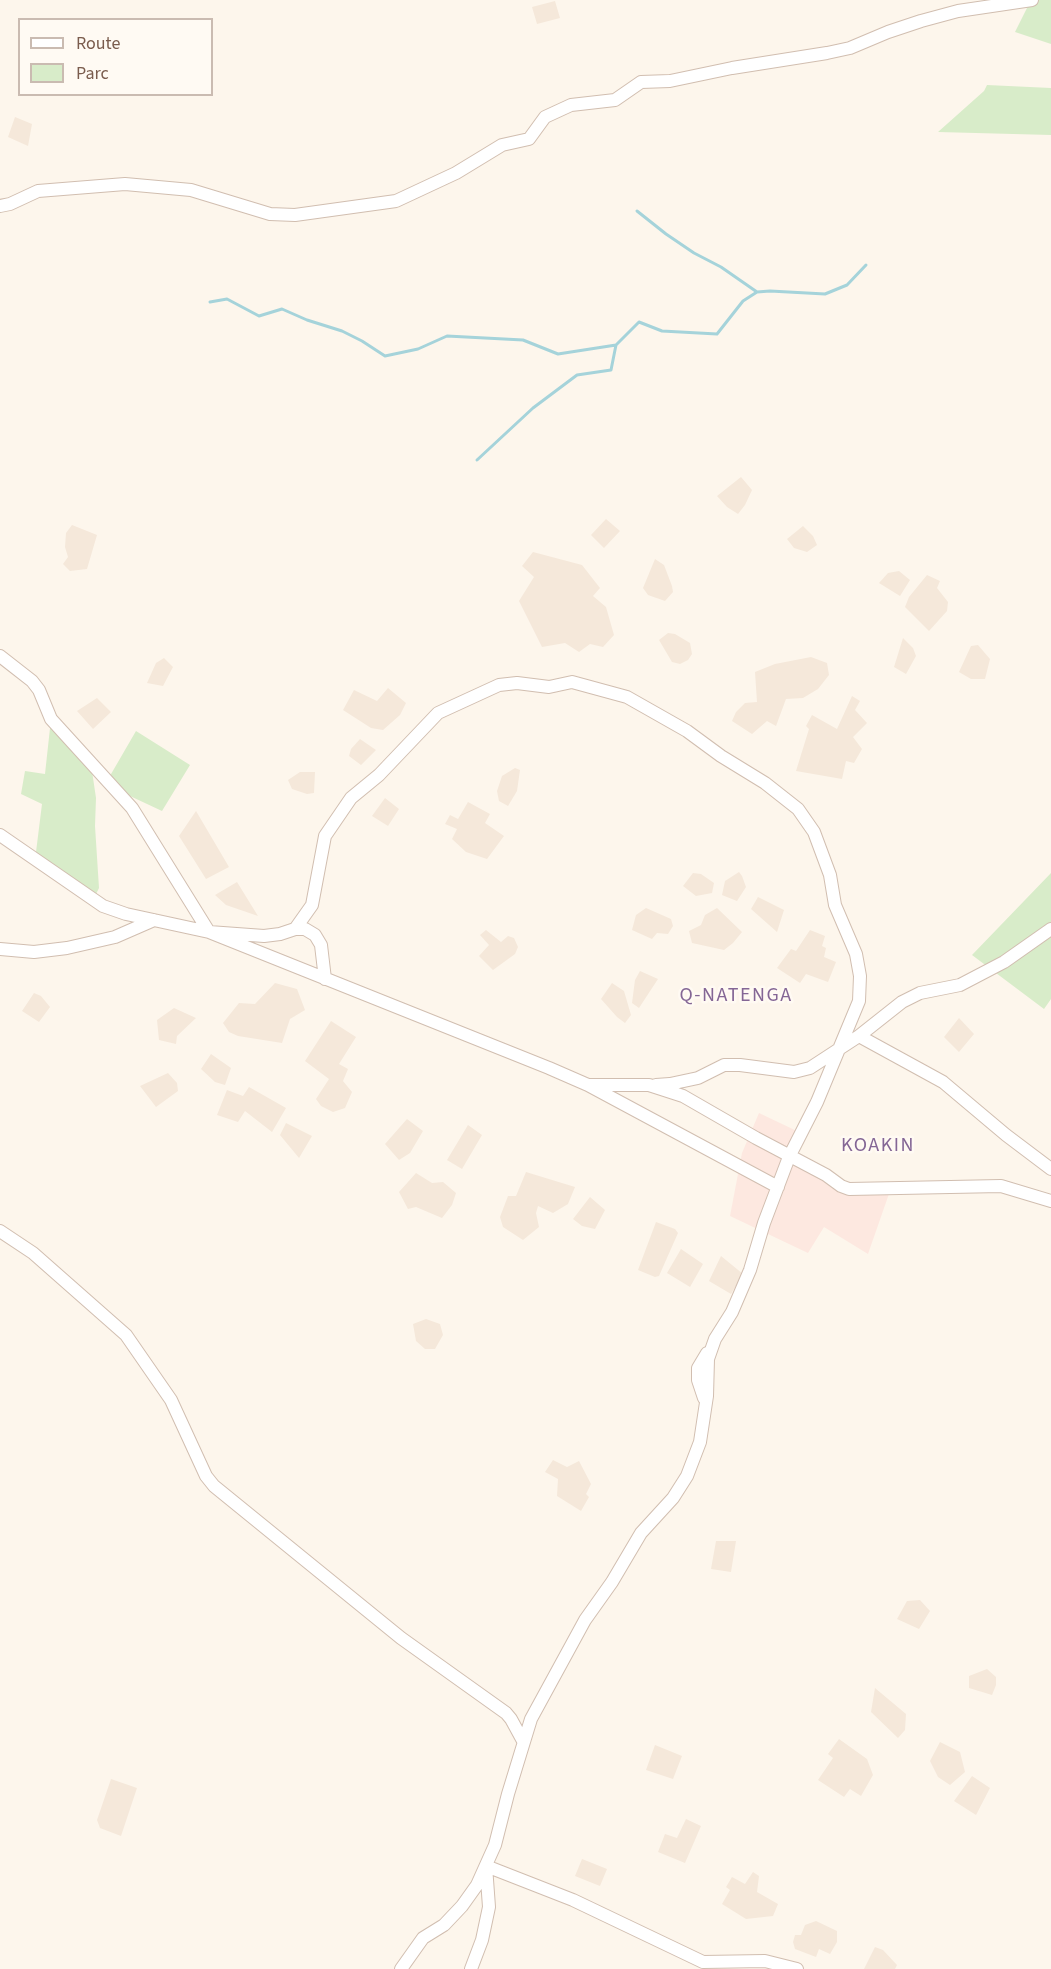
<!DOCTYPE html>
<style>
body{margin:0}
#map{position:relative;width:1051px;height:1969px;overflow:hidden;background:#fdf6ec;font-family:"Source Sans 3",sans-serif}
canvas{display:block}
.legend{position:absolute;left:18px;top:18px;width:195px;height:78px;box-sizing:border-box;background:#fffaf3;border:2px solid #cabbb1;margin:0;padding:8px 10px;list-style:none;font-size:18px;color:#7a5c4d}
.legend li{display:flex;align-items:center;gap:12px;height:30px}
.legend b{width:30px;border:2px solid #cabbb1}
</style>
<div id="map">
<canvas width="1051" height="1969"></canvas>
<ul class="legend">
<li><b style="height:8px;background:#fff"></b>Route</li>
<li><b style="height:16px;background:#d8ecc9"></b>Parc</li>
</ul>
</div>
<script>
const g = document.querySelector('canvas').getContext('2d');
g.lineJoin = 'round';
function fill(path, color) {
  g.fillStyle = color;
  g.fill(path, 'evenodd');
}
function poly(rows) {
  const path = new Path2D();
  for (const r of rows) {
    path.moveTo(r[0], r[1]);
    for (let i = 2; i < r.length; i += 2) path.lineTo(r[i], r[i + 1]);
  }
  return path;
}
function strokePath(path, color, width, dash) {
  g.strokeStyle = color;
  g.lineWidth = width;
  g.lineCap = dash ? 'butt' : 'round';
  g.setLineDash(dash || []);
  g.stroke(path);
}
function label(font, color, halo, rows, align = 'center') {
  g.font = font + ' "Source Sans 3",sans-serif';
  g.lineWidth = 5;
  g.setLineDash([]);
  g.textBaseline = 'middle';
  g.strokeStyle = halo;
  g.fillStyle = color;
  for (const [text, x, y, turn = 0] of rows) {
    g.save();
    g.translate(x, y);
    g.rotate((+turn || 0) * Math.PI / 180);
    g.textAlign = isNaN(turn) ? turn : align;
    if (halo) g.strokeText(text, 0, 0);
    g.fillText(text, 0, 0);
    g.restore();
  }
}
const residential = poly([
 [555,1,560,18,537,24,532,7],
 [15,117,32,124,28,146,8,137],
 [741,477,752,490,745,505,738,514,727,507,717,496],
 [606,519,620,531,604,548,591,535],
 [72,525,97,535,87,569,70,571,63,564,68,557,65,547,66,533],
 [803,526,813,536,817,545,807,552,794,548,787,539],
 [533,552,582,565,600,588,593,596,606,607,614,635,603,647,590,644,579,652,565,643,542,647,519,601,534,577,522,566],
 [655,559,664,565,672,586,673,592,665,601,648,595,643,588],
 [899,571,910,580,900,596,879,583,888,573],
 [927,575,940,581,937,588,948,602,947,611,929,631,905,607,909,597],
 [668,633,675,634,690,643,692,654,688,660,680,664,672,662,659,640],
 [903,638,913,648,916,656,906,674,894,667],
 [978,645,990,659,985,679,971,679,959,672,971,646],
 [811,657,827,663,829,675,818,689,803,698,786,699,776,726,767,721,752,734,732,721,736,712,745,703,757,702,755,672,775,664],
 [164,658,173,667,163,686,147,683,156,663],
 [388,688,406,703,400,715,383,730,371,728,343,710,354,690,377,701],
 [852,696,860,701,855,710,867,723,853,737,862,749,854,763,846,761,842,779,796,771,809,729,806,726,812,715,837,729],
 [97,698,111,712,93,729,77,711],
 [360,739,376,750,361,765,349,756,351,749],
 [515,768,520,770,517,791,508,806,499,801,497,791,502,776],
 [300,772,315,772,314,793,307,794,292,789,288,780],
 [385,798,399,809,388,826,372,816],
 [468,802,490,814,485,823,504,836,487,859,466,852,452,839,457,829,445,824,450,815,458,819],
 [196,811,229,867,206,879,179,836],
 [739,872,742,876,746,887,737,901,722,895,725,881],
 [693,873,701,874,714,883,712,893,696,896,683,886],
 [237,882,258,916,226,905,215,895],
 [758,897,784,910,777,932,751,909],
 [646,908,671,919,673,926,668,934,657,933,652,939,632,930,636,915],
 [717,908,742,932,733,943,724,950,692,943,689,931,701,925,705,915],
 [486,930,501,942,508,936,514,938,518,947,515,954,493,970,479,956,489,945,480,935],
 [810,930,825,936,822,946,826,948,824,957,836,962,828,982,806,974,800,983,777,968,791,949,796,951],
 [640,971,658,979,639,1008,632,1003,635,980],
 [275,983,297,989,305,1010,290,1019,282,1043,238,1036,229,1032,223,1023,239,1003,255,1004],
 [612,983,624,991,631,1015,625,1023,617,1017,601,999],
 [34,993,41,996,50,1007,39,1022,22,1011],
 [174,1008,196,1018,177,1036,176,1044,159,1040,157,1020],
 [959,1018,974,1034,959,1052,944,1037],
 [331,1021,356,1037,339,1064,348,1069,343,1081,352,1092,345,1108,333,1112,321,1106,316,1099,329,1079,305,1061],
 [211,1054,231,1068,225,1085,215,1082,201,1069],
 [168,1073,177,1083,178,1091,156,1107,140,1086],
 [249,1087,286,1108,272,1132,245,1111,238,1122,217,1115,227,1090,243,1096],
 [407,1119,423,1131,410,1153,399,1160,385,1144],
 [286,1123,312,1136,299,1158,280,1135],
 [468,1125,482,1135,462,1169,447,1160],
 [526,1172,575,1187,568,1204,553,1213,538,1206,536,1213,539,1227,523,1240,503,1227,500,1217,508,1196,516,1196],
 [416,1173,432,1183,443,1182,456,1193,452,1205,442,1218,416,1207,408,1209,399,1192],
 [590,1197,605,1210,595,1229,582,1226,573,1219],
 [656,1222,675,1229,678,1233,659,1276,655,1277,638,1270],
 [681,1249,703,1264,690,1287,667,1273],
 [721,1256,743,1274,731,1294,709,1281],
 [426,1319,440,1324,443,1335,435,1349,425,1349,416,1341,413,1324],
 [553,1460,567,1467,579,1461,591,1484,586,1494,589,1497,581,1511,557,1496,558,1479,545,1472],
 [716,1541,736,1541,731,1572,711,1569],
 [920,1600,930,1611,919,1629,897,1619,907,1601],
 [987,1669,996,1677,996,1685,992,1695,969,1688,969,1676],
 [875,1688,906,1714,905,1730,898,1738,871,1712],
 [839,1739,867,1759,873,1775,861,1796,850,1789,844,1797,818,1780,833,1758,828,1754],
 [940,1742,960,1752,965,1772,950,1785,938,1777,930,1761],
 [655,1745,682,1756,673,1779,646,1770],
 [972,1776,990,1788,976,1815,954,1801],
 [111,1779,137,1788,121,1836,100,1828,97,1820],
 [686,1819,701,1826,685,1863,658,1852,665,1834,677,1838],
 [582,1859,607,1869,600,1886,575,1876],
 [753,1872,759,1876,757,1892,778,1904,773,1916,746,1919,722,1904,730,1890,726,1887,732,1877,745,1884],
 [816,1921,837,1931,837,1942,830,1954,819,1949,816,1957,795,1949,793,1942,795,1935,801,1935,805,1925],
 [875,1947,883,1950,897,1965,895,1969,864,1969]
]);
const commercial = poly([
 [759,1113,801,1133,790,1157,841,1186,891,1188,868,1254,824,1227,808,1253,730,1216,742,1153]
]);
const green = poly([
 [1031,0,1051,0,1051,44,1015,32],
 [987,85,1051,88,1051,135,938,132,984,91],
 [51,719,92,771,96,798,95,826,99,888,93,900,35,860,42,804,21,794,25,771,45,774],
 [136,731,190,765,162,811,115,789,107,781],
 [1051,873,1051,999,1044,1009,972,955]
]);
const stream = poly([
 [637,211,666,234,694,253,721,267,757,292],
 [210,302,227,299,259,316,282,309,307,320,342,331,362,341,385,356,418,349,447,336,523,340,558,354,616,345,639,322,662,331,717,334,743,301,757,292,770,291,825,294,847,285,866,265],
 [477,460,533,408,577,375,611,370,616,345]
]);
const minor = poly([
 [0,206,10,204,38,191,125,184,191,190,270,214,295,215,396,201,456,173,502,145,529,139,545,117,571,105,615,100,641,82,670,81,732,68,827,53,850,48,888,32,921,21,958,11,1032,0],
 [0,656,32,681,39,690,51,719,132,808,209,932,264,936,280,934,295,929,305,929,315,935,321,945,325,979],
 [0,835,103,906,126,914,209,932,549,1068,588,1085,778,1187],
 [295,929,312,905,325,836,351,798,379,775,438,713,499,685,517,683,549,687,572,682,627,697,687,731,721,756,765,783,798,809,814,832,830,875,835,905,856,954,860,976,859,1001,817,1102,789,1157,764,1223,750,1270,732,1312,715,1339,708,1359,707,1396,700,1442,687,1476,673,1498,641,1533,612,1582,585,1620,531,1719,508,1794,495,1845,477,1885,462,1906,444,1925,423,1938,401,1969],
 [0,949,34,952,67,948,115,937,154,920],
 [859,1036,943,1082,1006,1135,1051,1169],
 [589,1085,649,1085,683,1096,756,1138,826,1175,841,1186,849,1189,1001,1186,1051,1201],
 [656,1085,670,1084,698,1078,724,1065,740,1065,794,1072,810,1068,859,1036,902,1002,920,993,960,985,1004,962,1051,929],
 [0,1231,33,1253,126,1335,171,1400,206,1476,214,1486,401,1638,506,1713,511,1719,523,1741],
 [704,1398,698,1380,698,1368,707,1353],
 [471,1969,482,1940,489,1907,486,1866,573,1900,703,1962,765,1961,797,1969]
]);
const quarterNames = [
 ["Q-NATENGA",736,997],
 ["KOAKIN",878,1147]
];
fill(residential, '#f5e8da');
fill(commercial, '#fde8e0');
fill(green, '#d8ecc9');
strokePath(stream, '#a5d3da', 3);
strokePath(minor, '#d1beb0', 14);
strokePath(minor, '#fff', 12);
g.letterSpacing = '1.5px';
label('20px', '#846695', '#fffaf3', quarterNames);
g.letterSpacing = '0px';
</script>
